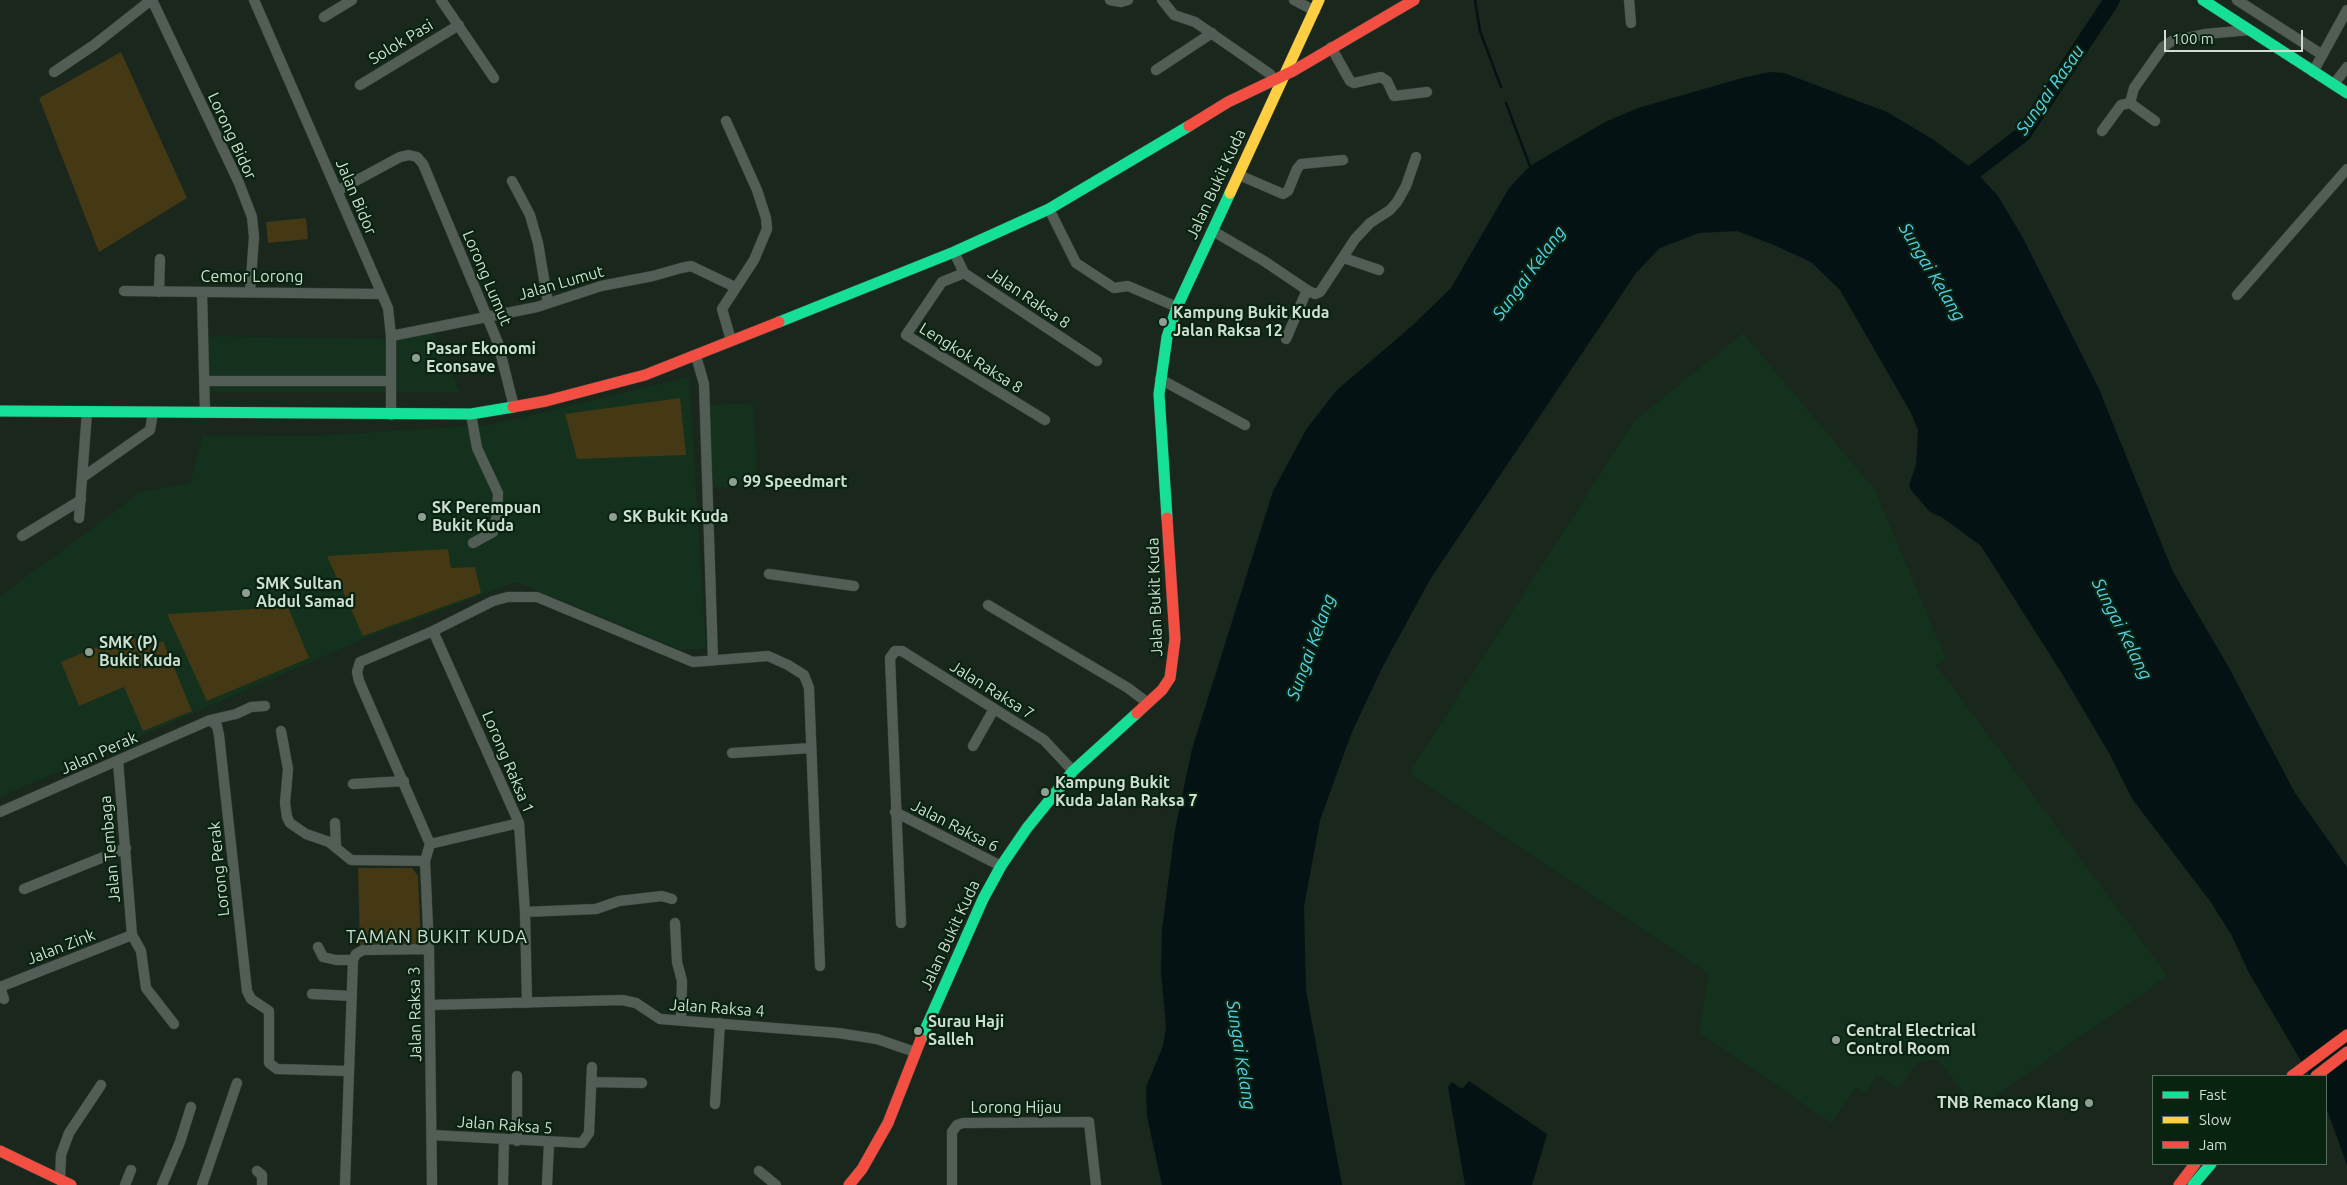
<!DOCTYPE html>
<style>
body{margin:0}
#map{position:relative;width:2347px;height:1185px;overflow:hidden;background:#19271d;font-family:Ubuntu,sans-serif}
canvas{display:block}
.legend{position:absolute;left:2152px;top:1075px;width:175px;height:90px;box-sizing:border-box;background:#092311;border:1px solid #586e5e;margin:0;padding:6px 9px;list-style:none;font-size:15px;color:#cfded1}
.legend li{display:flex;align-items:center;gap:10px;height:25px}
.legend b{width:25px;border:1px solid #586e5e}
.scale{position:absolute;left:2164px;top:30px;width:139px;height:22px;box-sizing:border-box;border:2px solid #cfded1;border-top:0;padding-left:6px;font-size:15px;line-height:18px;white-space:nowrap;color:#cfded1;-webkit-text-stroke:4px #092311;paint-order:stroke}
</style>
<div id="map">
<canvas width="2347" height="1185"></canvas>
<ul class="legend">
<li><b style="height:6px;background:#16e098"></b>Fast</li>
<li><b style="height:6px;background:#ffcf43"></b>Slow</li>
<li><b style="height:6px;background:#f24e42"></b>Jam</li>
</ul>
<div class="scale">100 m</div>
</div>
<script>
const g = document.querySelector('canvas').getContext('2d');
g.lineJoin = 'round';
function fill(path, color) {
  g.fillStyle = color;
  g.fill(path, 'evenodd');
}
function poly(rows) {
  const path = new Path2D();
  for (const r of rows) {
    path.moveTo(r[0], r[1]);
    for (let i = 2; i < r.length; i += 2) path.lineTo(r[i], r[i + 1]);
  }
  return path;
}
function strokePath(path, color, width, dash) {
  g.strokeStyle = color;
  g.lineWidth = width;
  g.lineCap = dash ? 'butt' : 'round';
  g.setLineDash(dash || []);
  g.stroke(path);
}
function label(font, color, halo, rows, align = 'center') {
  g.font = font + ' Ubuntu,sans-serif';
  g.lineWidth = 4.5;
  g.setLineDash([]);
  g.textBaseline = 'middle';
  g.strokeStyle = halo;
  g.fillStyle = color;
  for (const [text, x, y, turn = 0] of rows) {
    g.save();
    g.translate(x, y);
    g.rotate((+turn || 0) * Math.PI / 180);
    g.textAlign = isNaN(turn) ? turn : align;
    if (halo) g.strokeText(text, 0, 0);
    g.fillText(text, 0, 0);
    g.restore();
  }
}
const built = poly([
 [433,331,460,392,209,392,207,336,398,339],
 [1743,333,1875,490,1946,659,1936,665,2168,976,1976,1109,1937,1059,1917,1063,1898,1089,1877,1075,1865,1093,1856,1088,1831,1123,1699,1032,1709,974,1409,773,1635,420],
 [689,377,706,649,679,649,516,582,366,638,0,797,0,596,121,507,138,492,190,483,203,435,312,436,489,425],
 [753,403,758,486,711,488,707,405]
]);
const green = poly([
 [121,52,187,198,99,252,39,98],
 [306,218,308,239,268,243,266,222],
 [680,398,686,455,577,459,565,414],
 [448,549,451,568,475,567,481,593,363,636,327,556],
 [288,607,309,658,207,701,167,614],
 [132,632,140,650,163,641,192,711,143,731,124,687,79,706,61,662],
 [358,868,412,868,418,876,421,946,360,947]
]);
const water = poly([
 [1770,72,1784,73,1887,112,1934,140,1975,171,1998,196,2023,238,2099,389,2173,572,2228,666,2295,793,2347,867,2347,1165,2326,1107,2326,1076,2310,1076,2249,973,2231,934,2210,901,2133,800,2109,753,2061,672,1981,546,1943,518,1930,512,1911,490,1909,485,1916,465,1918,430,1911,413,1840,290,1811,262,1774,245,1737,231,1699,233,1660,248,1636,273,1431,578,1383,666,1352,732,1320,820,1304,907,1306,990,1342,1185,1162,1185,1147,1117,1146,1087,1163,1046,1166,1027,1161,971,1162,929,1175,830,1192,749,1273,491,1307,428,1337,390,1413,325,1451,288,1509,188,1530,166,1605,122,1638,108,1742,78],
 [1469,1081,1547,1134,1532,1185,1465,1185,1448,1087,1452,1082,1462,1089]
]);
const stream = poly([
 [1475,0,1480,31,1501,87],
 [1506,103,1531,169]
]);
const river = poly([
 [1958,184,2023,134,2112,0]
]);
const street = poly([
 [152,0,239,183,252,217,254,237,250,292],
 [254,0,388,308,391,336,391,415],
 [441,0,494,78],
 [1110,0,1121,2,1128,0],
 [1162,0,1174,15,1195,22,1270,74],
 [1294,0,1315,11],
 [1629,0,1631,23],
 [2237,0,2321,54],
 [324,17,352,0],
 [1331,47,1350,81,1354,83,1381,77,1387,81,1394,96,1427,92],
 [1156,70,1212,33],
 [54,72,94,45,151,0],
 [2313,72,2347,10],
 [2334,84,2347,67],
 [360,85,459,25],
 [726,121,757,190,766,218,767,229,754,260,722,309,731,340],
 [2155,121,2130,103,2134,88,2163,47,2172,41,2206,34,2249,30],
 [2102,131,2121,105,2130,103],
 [1239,175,1283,194,1288,191,1297,169,1301,164,1343,160],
 [512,181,530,215,538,243,548,303],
 [337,191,400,157,409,155,417,157,423,164,498,343,514,407],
 [1049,209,1076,263,1114,288,1128,286,1177,307],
 [1213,231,1264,261,1307,290,1315,294,1320,292,1355,239,1370,223,1390,210,1397,202,1406,186,1416,157],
 [954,252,964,273,1097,361],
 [1344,258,1379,270],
 [964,273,942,282,906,335,1045,420],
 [124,291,381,294],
 [159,292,160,259],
 [202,292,205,412],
 [2237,295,2347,169],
 [391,336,537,307,601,286,653,276,681,268,691,266,735,287],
 [1286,339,1307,290],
 [696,356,704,384,713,660],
 [1160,379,1245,425],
 [205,381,391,381],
 [471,414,477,448,498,493,497,515,493,532,473,543],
 [83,477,150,430,153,413],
 [79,518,87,412],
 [22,536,81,500],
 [769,574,854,586],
 [988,605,1128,688,1148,703],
 [433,631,519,823,525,912,527,1003],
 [210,720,217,726,219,735,247,991,251,999,269,1011,269,1063,277,1069,348,1071],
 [281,731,288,769,285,803,287,817,290,823,306,834,329,842,351,860,425,861],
 [973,746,994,709],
 [732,753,811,748],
 [118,761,132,935,141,951,146,988,174,1024],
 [353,784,404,781],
 [0,812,210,720,236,714,251,707,265,706],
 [895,812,1001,866],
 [335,823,336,848],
 [519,823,430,844,359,681,357,672,360,662,433,631,493,601,508,597,537,597,693,662,768,656,788,665,804,675,809,688,820,966],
 [430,844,425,861,429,949,432,1185],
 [24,889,126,848],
 [525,912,596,909,619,901,662,896,672,899],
 [675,923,677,962,682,981,681,1020],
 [901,923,890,658,895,651,902,651,1044,740,1073,771],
 [318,947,323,957,336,960,353,960],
 [0,987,132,935],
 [0,988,4,999],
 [312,994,352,996],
 [430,1005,622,1000,636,1003,660,1019,838,1033,877,1039,915,1052],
 [517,1076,517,1141],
 [592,1082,642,1083],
 [715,1104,720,1023],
 [432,1135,582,1143,589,1133,592,1067],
 [257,1171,262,1175,262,1185],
 [759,1171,776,1185],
 [60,1180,61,1155,69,1133,101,1085],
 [125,1185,131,1170],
 [162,1185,180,1142,191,1107],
 [202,1185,237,1083],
 [345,1185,353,960,356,954,363,950,429,949],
 [503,1185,504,1140],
 [547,1185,549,1143],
 [952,1185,952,1132,957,1125,963,1123,1089,1122,1096,1185]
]);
const fast = poly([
 [2203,0,2347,93],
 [779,322,954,252,1049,209,1189,126],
 [0,411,471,414,513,407],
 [1167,518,1159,394,1167,337,1177,307,1230,193],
 [921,1039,983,899,1001,866,1027,828,1073,771,1137,713],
 [2193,1185,2211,1164]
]);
const slow = poly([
 [1230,193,1319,0]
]);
const jam = poly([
 [1189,126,1228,102,1293,71,1414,0],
 [513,407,546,401,645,375,779,322],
 [1137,713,1162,690,1170,678,1175,639,1167,518],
 [2292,1076,2347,1035],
 [2316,1076,2347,1052],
 [0,1151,71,1185],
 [849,1185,862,1169,888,1123,921,1039],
 [2179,1185,2195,1164]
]);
const markers = [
 [1163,322,5,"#8f9e92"],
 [416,358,5,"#8f9e92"],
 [733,482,5,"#8f9e92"],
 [422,517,5,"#8f9e92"],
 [613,517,5,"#8f9e92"],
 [246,593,5,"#8f9e92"],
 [89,652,5,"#8f9e92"],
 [1045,792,5,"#8f9e92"],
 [918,1031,5,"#8f9e92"],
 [1836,1040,5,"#8f9e92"],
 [2089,1103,5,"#8f9e92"]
];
const streetNames = [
 ["Solok Pasi",401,42,-31],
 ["Lorong Bidor",232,136,65],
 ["Jalan Bukit Kuda",1216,184,-65],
 ["Jalan Bidor",356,197,67],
 ["Cemor Lorong",252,277],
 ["Lorong Lumut",487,278,67],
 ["Jalan Lumut",561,283,-16],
 ["Jalan Raksa 8",1029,298,34],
 ["Lengkok Raksa 8",971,358,32],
 ["Jalan Bukit Kuda",1155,597,-92],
 ["Jalan Raksa 7",992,690,32],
 ["Jalan Perak",99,753,-24],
 ["Lorong Raksa 1",508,762,67],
 ["Jalan Raksa 6",955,826,27],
 ["Jalan Tembaga",110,849,-95],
 ["Lorong Perak",219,869,-96],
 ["Jalan Bukit Kuda",950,935,-65],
 ["Jalan Zink",61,947,-21],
 ["Jalan Raksa 4",717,1008,4],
 ["Jalan Raksa 3",415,1014,-91],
 ["Lorong Hijau",1016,1108],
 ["Jalan Raksa 5",505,1125,4]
];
const poiNames = [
 ["Kampung Bukit Kuda",1173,313],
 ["Jalan Raksa 12",1173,331],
 ["Pasar Ekonomi",426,349],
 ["Econsave",426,367],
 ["99 Speedmart",743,482],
 ["SK Perempuan",432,508],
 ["Bukit Kuda",432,526],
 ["SK Bukit Kuda",623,517],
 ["SMK Sultan",256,584],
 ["Abdul Samad",256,602],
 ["SMK (P)",99,643],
 ["Bukit Kuda",99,661],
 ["Kampung Bukit",1055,783],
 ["Kuda Jalan Raksa 7",1055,801],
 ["Surau Haji",928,1022],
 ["Salleh",928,1040],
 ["Central Electrical",1846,1031],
 ["Control Room",1846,1049],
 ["TNB Remaco Klang",2079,1103,"right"]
];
const waterNames = [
 ["Sungai Rasau",2050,90,-55],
 ["Sungai Kelang",1932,272,59],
 ["Sungai Kelang",1529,273,-54],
 ["Sungai Kelang",2122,629,63],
 ["Sungai Kelang",1311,647,-70],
 ["Sungai Kelang",1241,1055,81]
];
const neighbourhoodNames = [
 ["TAMAN BUKIT KUDA",437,937]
];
fill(built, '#13311c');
fill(green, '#443914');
fill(water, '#051214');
strokePath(stream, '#051214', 2.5);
strokePath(river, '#051214', 16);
strokePath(street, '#354038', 11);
strokePath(fast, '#354038', 12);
strokePath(slow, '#354038', 12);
strokePath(jam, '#354038', 12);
strokePath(street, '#525e55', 10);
strokePath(fast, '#16e098', 11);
strokePath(slow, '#ffcf43', 11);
strokePath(jam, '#f24e42', 11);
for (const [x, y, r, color] of markers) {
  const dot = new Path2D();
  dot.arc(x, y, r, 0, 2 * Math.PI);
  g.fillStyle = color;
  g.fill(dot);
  strokePath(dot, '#092311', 2);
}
label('16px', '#cfded1', '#092311', streetNames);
label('bold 16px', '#cfded1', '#092311', poiNames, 'left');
label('italic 18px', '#55d1e8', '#092311', waterNames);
g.letterSpacing = '1px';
label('18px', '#cfded1', '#092311', neighbourhoodNames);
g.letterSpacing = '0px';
</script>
